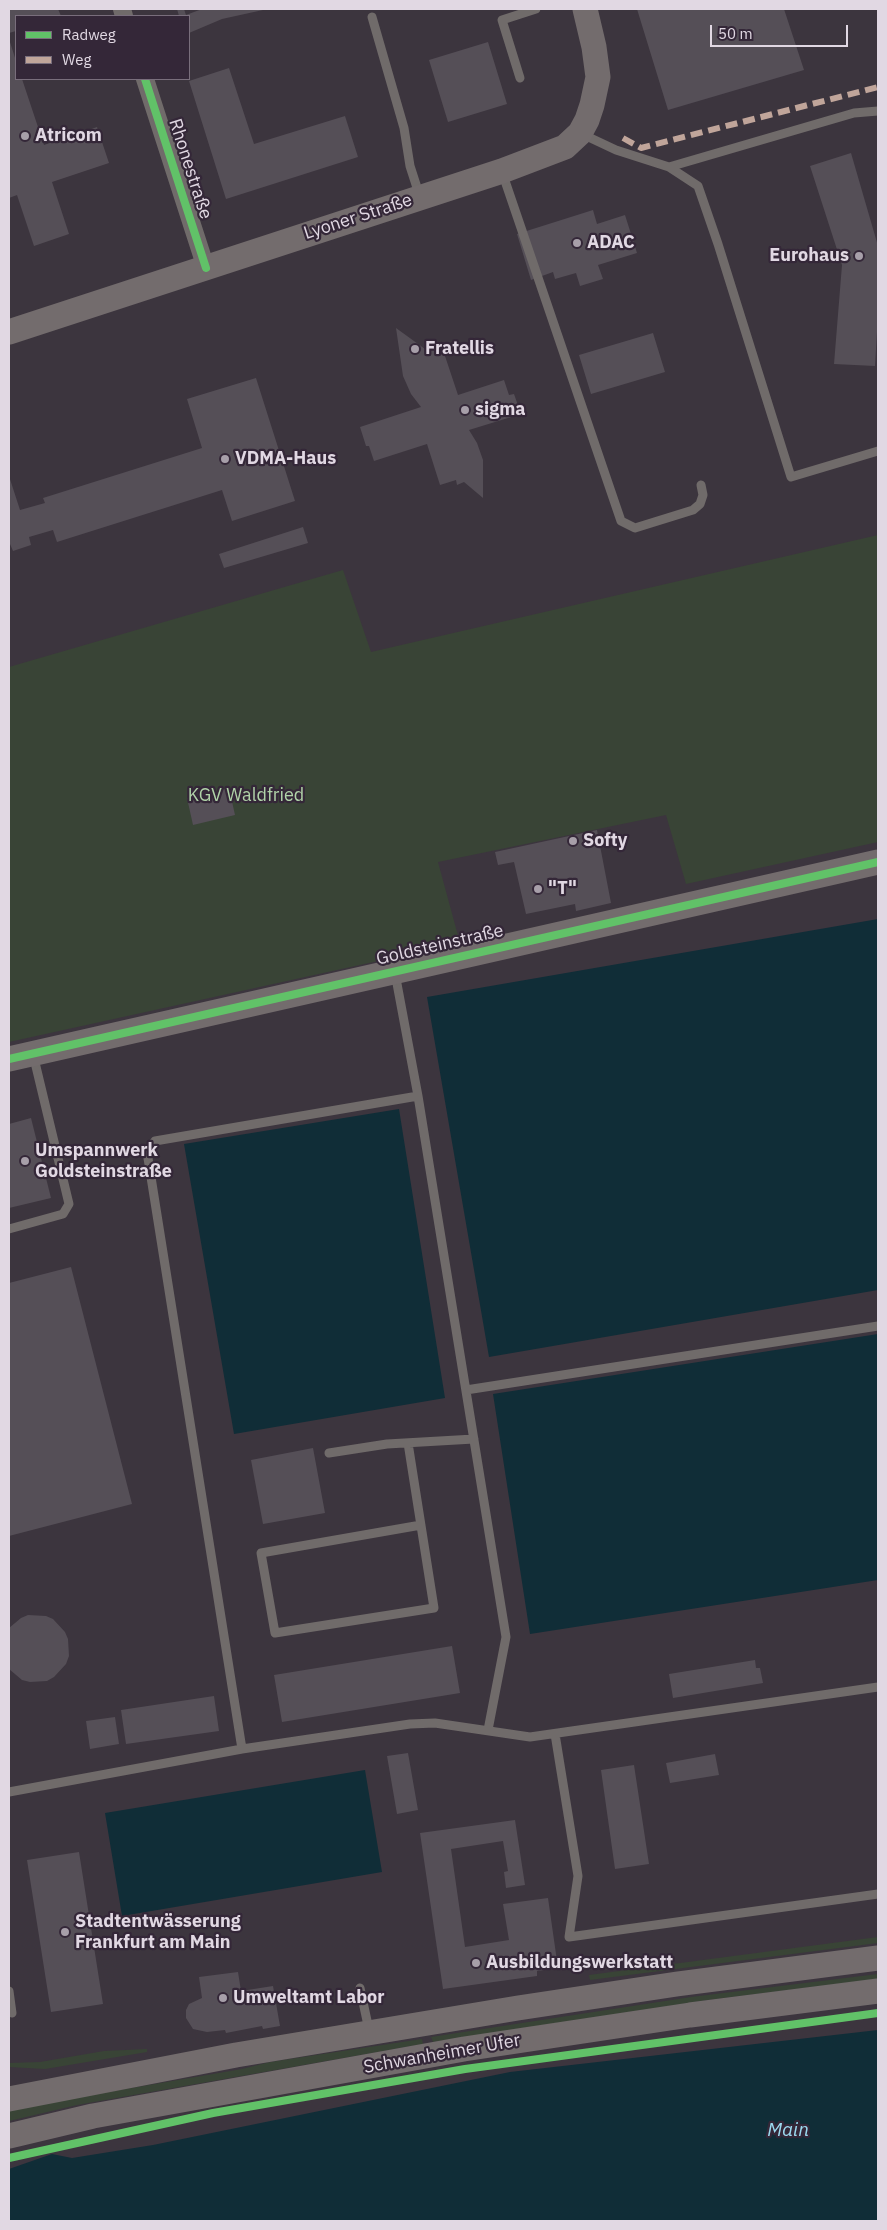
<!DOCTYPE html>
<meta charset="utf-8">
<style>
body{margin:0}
#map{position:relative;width:887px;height:2230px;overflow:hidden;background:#3c353e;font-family:"IBM Plex Sans",sans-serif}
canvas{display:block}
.frame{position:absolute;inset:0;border:10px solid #e1d8e3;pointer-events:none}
.legend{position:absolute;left:15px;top:15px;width:175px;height:65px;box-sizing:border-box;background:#342738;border:1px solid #796e7c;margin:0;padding:6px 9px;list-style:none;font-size:15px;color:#e1d8e3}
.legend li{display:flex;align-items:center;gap:10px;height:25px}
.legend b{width:25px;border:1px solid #796e7c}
.scale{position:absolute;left:710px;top:25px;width:138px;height:22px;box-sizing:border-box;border:2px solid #e1d8e3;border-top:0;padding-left:6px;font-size:15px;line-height:18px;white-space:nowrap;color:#e1d8e3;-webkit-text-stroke:4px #342738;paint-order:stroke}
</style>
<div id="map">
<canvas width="887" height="2230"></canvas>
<div class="frame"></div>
<ul class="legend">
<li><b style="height:6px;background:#61c268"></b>Radweg</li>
<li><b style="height:6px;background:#c0a59a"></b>Weg</li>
</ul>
<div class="scale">50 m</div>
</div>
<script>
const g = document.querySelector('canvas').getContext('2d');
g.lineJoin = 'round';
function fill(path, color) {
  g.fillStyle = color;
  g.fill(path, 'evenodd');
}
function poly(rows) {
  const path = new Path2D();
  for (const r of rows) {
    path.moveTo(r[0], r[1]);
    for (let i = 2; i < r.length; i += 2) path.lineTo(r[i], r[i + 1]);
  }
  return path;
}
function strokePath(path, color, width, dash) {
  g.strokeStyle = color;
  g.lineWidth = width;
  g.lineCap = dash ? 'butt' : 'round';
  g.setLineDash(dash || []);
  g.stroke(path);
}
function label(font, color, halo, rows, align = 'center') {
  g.font = font + ' "IBM Plex Sans",sans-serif';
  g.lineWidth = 4.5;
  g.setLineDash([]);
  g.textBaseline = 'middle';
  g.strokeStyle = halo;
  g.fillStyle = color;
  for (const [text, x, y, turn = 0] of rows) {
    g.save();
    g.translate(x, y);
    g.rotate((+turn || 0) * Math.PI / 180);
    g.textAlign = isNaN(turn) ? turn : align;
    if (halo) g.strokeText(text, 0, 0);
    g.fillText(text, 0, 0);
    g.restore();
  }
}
const green = poly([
 [878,535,878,842,686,884,666,815,438,862,460,943,9,1042,9,667,343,570,371,652],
 [878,1937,878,1943,590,1980,589,1975],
 [878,1974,878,1979,708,2000,433,2042,431,2037,691,1997],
 [422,2039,423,2044,77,2105,9,2121,9,2109,242,2069,270,2062],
 [147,2049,147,2052,45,2069,9,2067,9,2063,40,2062,104,2051]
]);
const water = poly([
 [878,919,878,1290,489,1357,427,997],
 [399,1109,445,1398,234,1434,184,1144],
 [878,1334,878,1580,530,1634,493,1394],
 [365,1770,382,1872,122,1916,105,1813],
 [878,2030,878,2221,9,2221,9,2169,52,2154,72,2158,153,2145,510,2072]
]);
const building = poly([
 [9,9,58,9,61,16,16,16,16,31,9,33],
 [177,9,184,9,186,15,202,9,263,10,222,19,189,33,189,16,179,16],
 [637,9,784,9,804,70,668,110],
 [9,39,16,61,16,79,22,79,44,145,97,127,109,163,52,182,69,234,34,246,17,195,9,198],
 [488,42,507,104,448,122,429,60],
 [229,68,254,144,345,116,358,157,226,199,189,81],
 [851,153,878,246,878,315,875,366,834,364,842,265,810,166],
 [593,210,597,224,625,215,637,253,598,265,603,279,580,286,576,273,555,279,553,272,531,280,517,234],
 [396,328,425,349,441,344,458,395,504,380,509,395,514,394,521,414,469,430,477,443,483,460,483,498,464,482,457,485,456,480,440,485,427,444,374,461,369,446,366,446,360,427,421,407,411,394,403,376],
 [653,333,665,372,591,394,579,355],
 [256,378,295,501,232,521,222,490,57,542,53,530,29,537,31,545,13,551,10,544,9,545,9,476,20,510,45,503,43,498,202,448,187,399],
 [303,527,308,543,224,568,219,554],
 [229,788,235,815,193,825,187,798],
 [597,830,611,903,576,911,575,904,526,914,514,862,498,865,495,852],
 [31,1118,51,1198,9,1208,9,1124],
 [71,1267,132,1504,9,1536,9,1283],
 [313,1448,325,1513,263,1524,251,1460],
 [28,1615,46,1616,53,1619,65,1632,68,1639,69,1656,66,1664,54,1677,47,1681,30,1682,22,1680,9,1669,9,1628,21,1618],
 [452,1646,460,1693,282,1722,274,1675],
 [755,1660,756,1668,760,1668,763,1683,673,1698,669,1674],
 [214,1696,219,1731,126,1744,121,1710],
 [115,1717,119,1744,90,1749,86,1721],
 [408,1753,418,1810,397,1814,387,1756],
 [715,1754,719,1775,670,1783,666,1763],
 [634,1765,649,1864,615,1869,601,1770],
 [515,1820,525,1885,506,1888,504,1872,508,1871,503,1841,451,1849,465,1947,509,1940,503,1904,548,1898,558,1968,537,1971,537,1976,443,1989,420,1833],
 [79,1852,103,2004,51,2012,27,1860],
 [238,1972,241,1991,273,1986,280,2026,263,2029,262,2026,226,2033,225,2030,207,2032,193,2029,186,2018,186,2010,189,2004,202,1998,199,1977]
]);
const lane = poly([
 [372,17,404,128,410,166,420,197],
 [520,78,502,20,536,9],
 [582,134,616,150,669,167,698,186,718,244,791,477,878,451],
 [669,167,854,113,878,111],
 [502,172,621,521,635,528,693,510,700,504,703,495,701,485],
 [395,973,418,1096],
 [9,1229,63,1214,69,1204,33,1054],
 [466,1390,878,1326],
 [408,1443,434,1608,275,1633,261,1553,421,1525],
 [329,1453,387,1444,474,1439],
 [555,1734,578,1876,569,1937,878,1894],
 [242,1749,147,1152,155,1141,418,1096,506,1637,488,1730],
 [9,1792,242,1749,410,1724,435,1723,530,1737,878,1687],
 [360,1988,369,2030],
 [9,1991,12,2013]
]);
const street = poly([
 [122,9,124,16],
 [145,79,206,268]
]);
const secondary = poly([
 [9,332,502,171,565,147,580,133,587,120,592,105,598,77,594,47,585,9],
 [9,1059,878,862],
 [9,2099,236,2055,518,2008,677,1984,878,1958],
 [9,2136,93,2116,464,2049,690,2015,878,1991]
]);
const quiet = poly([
 [623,138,641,148,878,87]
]);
const cycleway = poly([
 [145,79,206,268],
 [9,1059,878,862],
 [9,2158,213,2113,465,2069,878,2013]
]);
const markers = [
 [25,136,5,"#a79fa9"],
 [577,243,5,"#a79fa9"],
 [859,256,5,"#a79fa9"],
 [415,349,5,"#a79fa9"],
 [465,410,5,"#a79fa9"],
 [225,459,5,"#a79fa9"],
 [573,841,5,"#a79fa9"],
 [538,889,5,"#a79fa9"],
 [25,1161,5,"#a79fa9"],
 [65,1932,5,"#a79fa9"],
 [476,1963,5,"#a79fa9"],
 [223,1998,5,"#a79fa9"]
];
const poiNames = [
 ["Atricom",35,136],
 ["ADAC",587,243],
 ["Eurohaus",849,256,"right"],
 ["Fratellis",425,349],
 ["sigma",475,410],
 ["VDMA-Haus",235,459],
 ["Softy",583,841],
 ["\"T\"",548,889],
 ["Umspannwerk",35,1151],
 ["Goldsteinstraße",35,1172],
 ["Stadtentwässerung",75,1922],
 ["Frankfurt am Main",75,1943],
 ["Ausbildungswerkstatt",486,1963],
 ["Umweltamt Labor",233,1998]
];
const streetNames = [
 ["Rhonestraße",190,169,72],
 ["Lyoner Straße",358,217,-18],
 ["Goldsteinstraße",440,945,-13],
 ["Schwanheimer Ufer",442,2054,-10]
];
const parkNames = [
 ["KGV Waldfried",246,796]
];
const waterNames = [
 ["Main",788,2131]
];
fill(green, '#394436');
fill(water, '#102d37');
fill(building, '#554f57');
strokePath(lane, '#706b6a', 9);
strokePath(street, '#706b6a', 18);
strokePath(secondary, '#736c6d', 25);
strokePath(quiet, '#c0a59a', 6, [12, 6]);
strokePath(cycleway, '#61c268', 8);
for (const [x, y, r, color] of markers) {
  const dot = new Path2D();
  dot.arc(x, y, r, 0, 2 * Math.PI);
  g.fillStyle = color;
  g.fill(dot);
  strokePath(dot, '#342738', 2);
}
label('bold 18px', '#e1d8e3', '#342738', poiNames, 'left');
label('18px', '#e1d8e3', '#342738', streetNames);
label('18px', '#b0d3a8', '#342738', parkNames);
label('italic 19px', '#9cdbf1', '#342738', waterNames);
</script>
